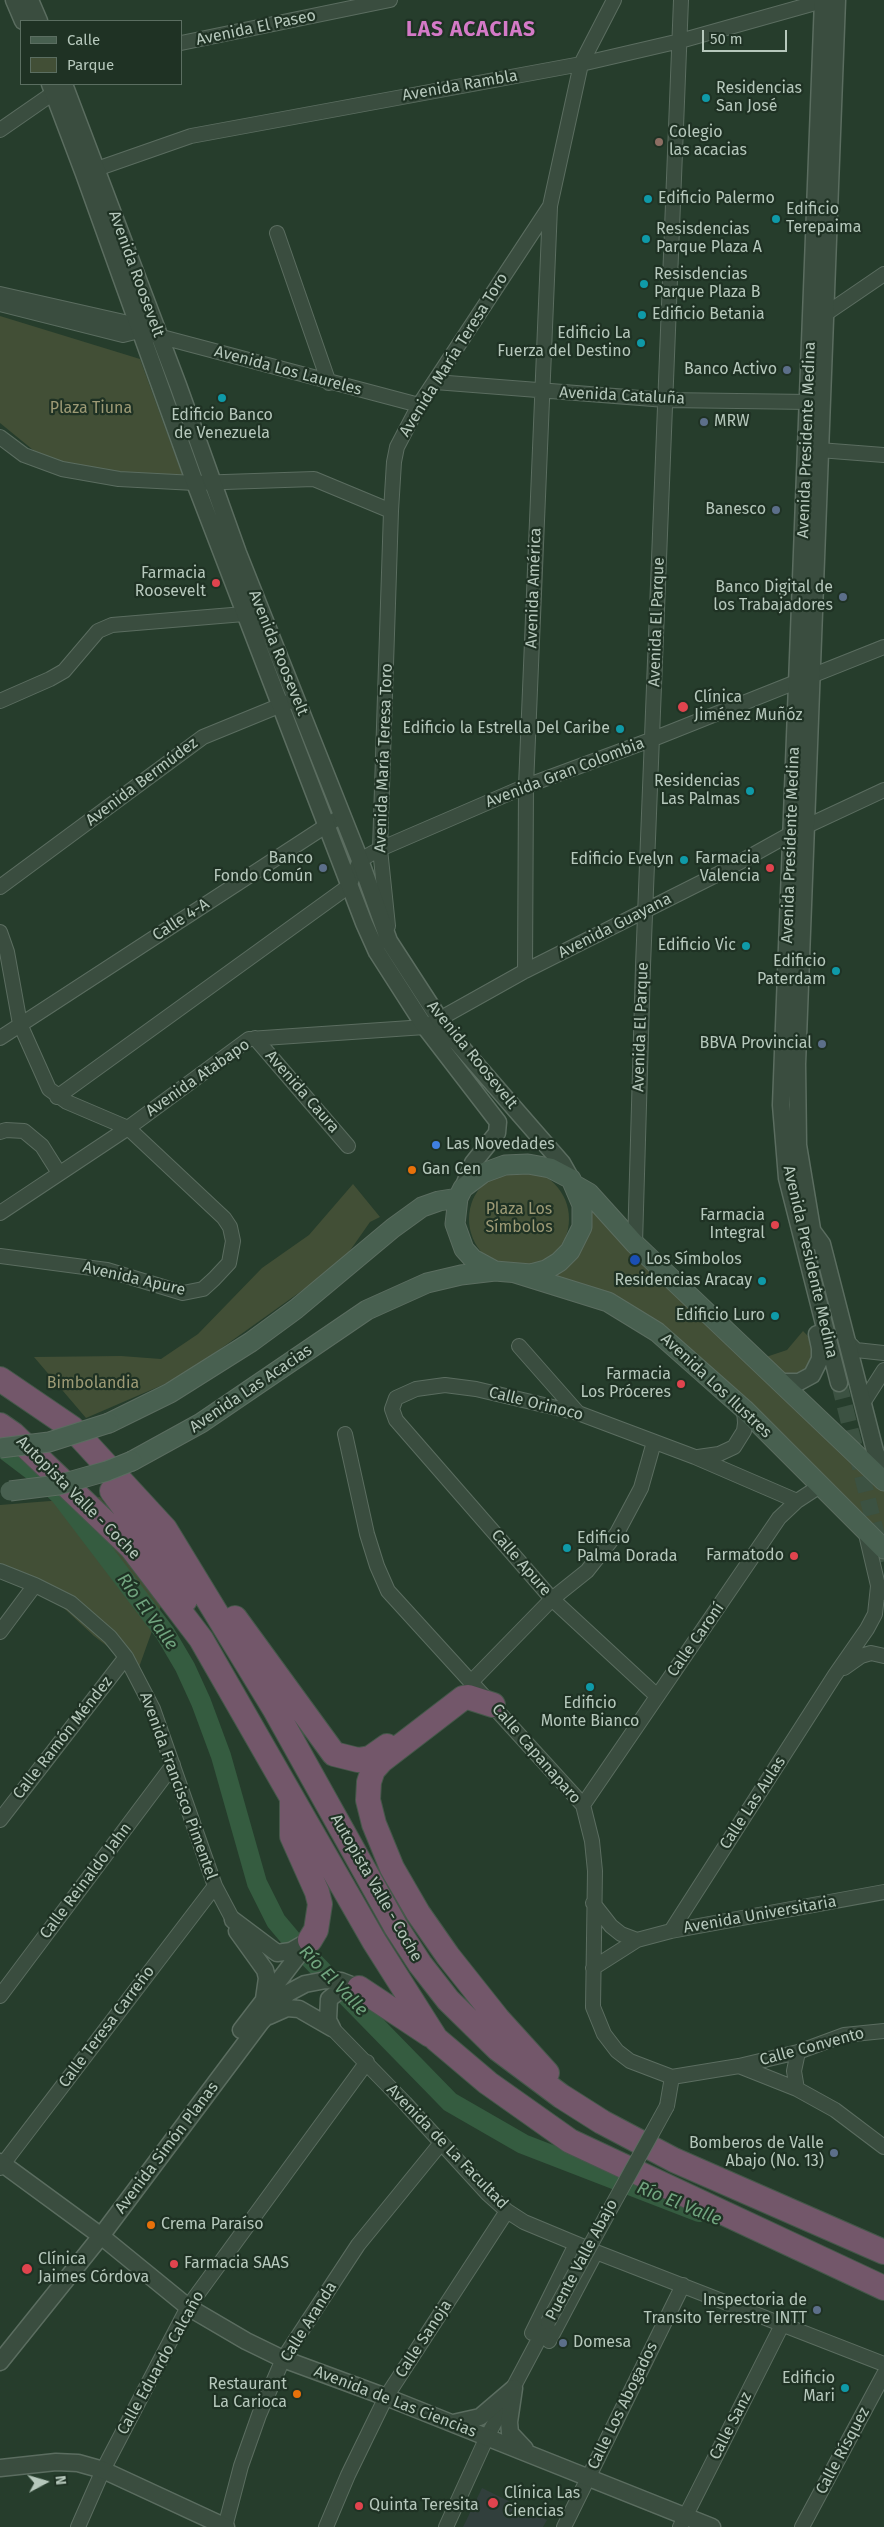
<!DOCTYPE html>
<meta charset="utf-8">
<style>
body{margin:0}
#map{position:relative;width:884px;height:2527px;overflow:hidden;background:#263d2c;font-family:"Fira Sans",sans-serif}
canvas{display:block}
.legend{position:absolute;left:20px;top:20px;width:162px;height:65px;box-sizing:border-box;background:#1f3224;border:1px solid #5b6e61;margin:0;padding:6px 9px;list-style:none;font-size:15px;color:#b6c8bc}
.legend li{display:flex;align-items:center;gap:10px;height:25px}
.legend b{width:25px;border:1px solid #5b6e61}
.north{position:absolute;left:20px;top:2457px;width:50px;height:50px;-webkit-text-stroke:4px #1f3224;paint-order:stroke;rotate:84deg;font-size:14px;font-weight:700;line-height:20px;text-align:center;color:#b6c8bc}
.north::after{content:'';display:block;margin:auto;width:18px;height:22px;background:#b6c8bc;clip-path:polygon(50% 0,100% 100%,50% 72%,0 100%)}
.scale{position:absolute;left:702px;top:30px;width:85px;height:22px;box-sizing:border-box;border:2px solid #b6c8bc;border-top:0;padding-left:6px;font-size:15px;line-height:18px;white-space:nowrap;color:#b6c8bc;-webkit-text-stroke:4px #1f3224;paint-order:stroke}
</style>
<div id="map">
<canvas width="884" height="2527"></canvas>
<ul class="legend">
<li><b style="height:6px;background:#486050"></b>Calle</li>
<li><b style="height:14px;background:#424f36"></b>Parque</li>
</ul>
<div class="north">N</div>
<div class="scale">50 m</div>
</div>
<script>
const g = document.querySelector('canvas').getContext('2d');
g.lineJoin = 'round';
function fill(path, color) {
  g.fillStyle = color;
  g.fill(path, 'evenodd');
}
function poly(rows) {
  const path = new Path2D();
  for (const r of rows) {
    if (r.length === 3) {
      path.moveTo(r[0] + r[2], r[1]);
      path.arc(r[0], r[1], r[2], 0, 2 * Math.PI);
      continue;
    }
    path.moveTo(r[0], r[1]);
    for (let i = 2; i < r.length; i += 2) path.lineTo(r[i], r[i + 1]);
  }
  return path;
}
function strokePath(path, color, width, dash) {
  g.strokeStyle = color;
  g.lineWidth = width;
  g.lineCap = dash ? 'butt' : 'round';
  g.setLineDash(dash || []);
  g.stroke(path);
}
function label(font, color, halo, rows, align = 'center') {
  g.font = font + ' "Fira Sans",sans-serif';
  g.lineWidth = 4.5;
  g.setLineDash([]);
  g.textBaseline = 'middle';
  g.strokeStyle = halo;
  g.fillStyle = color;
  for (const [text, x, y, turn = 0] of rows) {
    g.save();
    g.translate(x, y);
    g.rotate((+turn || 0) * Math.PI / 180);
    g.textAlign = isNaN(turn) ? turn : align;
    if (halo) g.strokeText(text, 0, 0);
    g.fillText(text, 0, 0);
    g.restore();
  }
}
const medical = poly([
 [482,2488,547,2520,543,2527,463,2527]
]);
const green = poly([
 [0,316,140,359,183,477,93,475,38,454,0,423],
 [519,1219,50],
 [353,1184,380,1217,370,1222,342,1262,181,1377,86,1418,34,1357,121,1356,161,1359,198,1334,262,1268,309,1235],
 [575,1187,884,1481,884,1549,657,1332,531,1273,547,1269,578,1232],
 [803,1331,815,1343,813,1367,798,1377,781,1378,763,1358,787,1350],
 [100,1497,166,1592,138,1670,94,1636,54,1599,0,1578,0,1505]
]);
const river = poly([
 [0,1446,41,1477,60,1495,165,1633,185,1667,201,1702,221,1756,257,1883,276,1921,292,1940,450,2102,523,2144,699,2212]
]);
const tertiaryTunnel = poly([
 [839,1383,884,1564]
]);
const minor = poly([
 [181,43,390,0],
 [0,130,62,87],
 [88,172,191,136,581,64,680,41,826,0],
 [277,233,329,383],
 [0,294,124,322,139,331,419,405],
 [0,304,123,335,139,331],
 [824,315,884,274],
 [435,382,666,400,809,402],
 [0,437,24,455,62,469,119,479,195,483,314,479,391,511],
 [819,450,884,455],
 [0,701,50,679,64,671,98,631,112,625,256,613],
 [0,887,203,737,291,701],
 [388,926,380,849,391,511,394,462,397,447,419,405,550,206,581,64,614,0],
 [0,932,7,952,20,1024,49,1089,67,1102,128,1128,224,1218,230,1227,233,1241,229,1263,214,1279,203,1289,183,1293,107,1270,0,1256],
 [525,971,526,786,550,207],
 [0,1038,335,820],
 [255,1038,348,1146],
 [57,1097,349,886,360,860,380,849,526,786,653,739,884,647],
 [0,1132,6,1130,24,1131,42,1146,59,1173],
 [0,1213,128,1128,249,1039,425,1027,525,971,722,872,792,833,884,790],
 [635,1244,643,966,681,0],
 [848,1342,856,1350,884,1353],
 [519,1346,578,1413],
 [863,1403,884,1370],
 [345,1434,367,1534,377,1566,388,1591,583,1805,592,1841,595,1871,593,2007,604,2034,617,2051,630,2061,672,2077],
 [698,1457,719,1454,734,1447,744,1431,745,1423,744,1409],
 [865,1530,880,1594],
 [0,1571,35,1585,71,1603,110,1637,126,1657,153,1709,215,1886,233,1920],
 [0,1632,35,1585],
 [844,1668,861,1656,871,1653,884,1656],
 [472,1681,552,1599,587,1571,617,1533,641,1488,654,1442],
 [657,1696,552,1599,396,1420,392,1409,396,1398,416,1389,445,1385,476,1389,578,1413,695,1457,797,1501],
 [583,1805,779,1518,797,1501,820,1486],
 [0,1820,126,1657],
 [593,1903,611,1926,621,1934,637,1940],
 [671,1931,835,1675,867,1629,875,1614,878,1586],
 [593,1968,637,1940,671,1931,884,1892],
 [0,1996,173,1765],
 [332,2028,405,2103,488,2194,507,2211,524,2222,596,2252,884,2364],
 [739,2066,797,2089,835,2110,884,2147],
 [672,2077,739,2066,798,2052,844,2035,884,2031],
 [797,2089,794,2071,798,2052],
 [667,2106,672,2077],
 [0,2168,215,1886],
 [532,2333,576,2244],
 [549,2341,596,2252],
 [78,2527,103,2470,188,2307,367,2062],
 [225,2527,241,2466,259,2415,283,2359,358,2245,441,2143],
 [326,2527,348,2475,386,2397,507,2211],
 [446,2527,487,2437,548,2322],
 [564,2527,683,2285],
 [680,2527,782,2325],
 [802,2527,884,2374]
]);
const tertiary = poly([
 [14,0,23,21],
 [30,0,39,21],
 [823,0,781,1105,787,1178,839,1383],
 [50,84,84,174,195,483,364,923,377,952,425,1027,498,1122,497,1133,473,1163,463,1188],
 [64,84,178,385,238,553,360,860,389,941,448,1032,562,1163,571,1179],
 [811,1229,822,1244,875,1451,884,1472],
 [814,1241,798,1145,797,1064,837,0],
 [779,1382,799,1382,812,1375,820,1359,820,1348,817,1334],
 [233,1920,277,1953,291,1951,305,1943],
 [237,1931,265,1970,267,1978,264,1999],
 [269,2016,287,2008,299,2009,332,2028],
 [332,2028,328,2020,329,1999,338,1992,359,1988],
 [241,2030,310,1940],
 [0,2162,101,2236,188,2307,246,2341,283,2359,386,2397,712,2527],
 [0,2362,101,2236,261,2022,288,1993,305,1984,326,1980,341,1981,359,1988],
 [514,2388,509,2422,510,2433,525,2449],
 [453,2423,480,2417,514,2388],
 [0,2468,56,2462,78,2463,103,2470,226,2527]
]);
const secondary = poly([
 [528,1164,550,1168,571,1179,582,1205,582,1227,570,1251,559,1262,546,1270,531,1274,495,1271,473,1259,464,1249,455,1224,458,1198,463,1188,483,1173,505,1165,528,1164],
 [575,1185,589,1193,635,1244,884,1481],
 [515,1273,608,1302,657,1332,744,1409,884,1549],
 [109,1423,170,1393,251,1342,296,1309,393,1228,422,1207,439,1201,458,1198],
 [132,1461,201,1423,367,1310,427,1283,461,1275,495,1271]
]);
const motorway = poly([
 [0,1379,72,1428,165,1529,274,1708,396,1927,420,1964,448,2000,498,2049,561,2096,602,2122,674,2160,884,2252],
 [0,1425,13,1434,131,1547,201,1639,374,1941,436,2039,488,2083,570,2141,884,2288],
 [112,1491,175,1576,185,1600],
 [235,1618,334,1754,358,1760,370,1758,387,1746],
 [493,1705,468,1697,463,1698,381,1761,373,1770,369,1782,368,1800,374,1824,392,1868,418,1913,448,1956,498,2019,547,2073],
 [292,1802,292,1836,317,1892,320,1904,316,1930,310,1940],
 [359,1988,430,2035]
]);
const minorBridge = poly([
 [548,2322,667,2106]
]);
const secondaryBridge = poly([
 [0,1448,49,1442,109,1423],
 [10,1491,58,1485,107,1471,132,1461]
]);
const markers = [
 [706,98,5,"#0f9aa8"],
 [659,142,5,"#8d6e63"],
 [648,199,5,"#0f9aa8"],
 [776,219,5,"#0f9aa8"],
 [646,239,5,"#0f9aa8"],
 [644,284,5,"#0f9aa8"],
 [642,315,5,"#0f9aa8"],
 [641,343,5,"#0f9aa8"],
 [787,370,5,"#5c6f8a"],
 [222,398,5,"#0f9aa8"],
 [704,422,5,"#5c6f8a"],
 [776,510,5,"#5c6f8a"],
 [216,583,5,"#e0444e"],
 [843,597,5,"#5c6f8a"],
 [683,707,6,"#e0444e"],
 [620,729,5,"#0f9aa8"],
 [750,791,5,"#0f9aa8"],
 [684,860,5,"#0f9aa8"],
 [323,868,5,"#5c6f8a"],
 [770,868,5,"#e0444e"],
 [746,946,5,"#0f9aa8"],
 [836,971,5,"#0f9aa8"],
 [822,1044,5,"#5c6f8a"],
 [436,1145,5,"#3f7fe0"],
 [412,1170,5,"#e8710a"],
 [775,1225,5,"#e0444e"],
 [635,1260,6,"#1a4fb4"],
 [762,1281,5,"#0f9aa8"],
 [775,1316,5,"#0f9aa8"],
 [681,1384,5,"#e0444e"],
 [567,1548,5,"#0f9aa8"],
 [794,1556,5,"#e0444e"],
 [590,1687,5,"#0f9aa8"],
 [834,2153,5,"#5c6f8a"],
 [151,2225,5,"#e8710a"],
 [174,2264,5,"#e0444e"],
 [27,2269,6,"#e0444e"],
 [817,2310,5,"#5c6f8a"],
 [563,2343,5,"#5c6f8a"],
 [845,2388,5,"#0f9aa8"],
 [297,2394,5,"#e8710a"],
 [493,2503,6,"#e0444e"],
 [359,2506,5,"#e0444e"]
];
const streetNames = [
 ["Avenida El Paseo",256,28,-12],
 ["Avenida Rambla",460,86,-10],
 ["Avenida Roosevelt",136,274,70],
 ["Avenida María Teresa Toro",454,355,-58],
 ["Avenida Los Laureles",288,371,15],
 ["Avenida Cataluña",622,396,3],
 ["Avenida Presidente Medina",807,440,-88],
 ["Avenida América",534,588,-88],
 ["Avenida El Parque",657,622,-88],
 ["Avenida Roosevelt",278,653,68],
 ["Avenida María Teresa Toro",384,758,-88],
 ["Avenida Gran Colombia",565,773,-21],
 ["Avenida Bermúdez",142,782,-37],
 ["Avenida Presidente Medina",791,845,-88],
 ["Calle 4-A",181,920,-33],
 ["Avenida Guayana",615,926,-27],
 ["Avenida El Parque",641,1027,-88],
 ["Avenida Roosevelt",472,1055,51],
 ["Avenida Atabapo",198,1078,-35],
 ["Avenida Caura",302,1092,49],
 ["Avenida Presidente Medina",810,1262,77],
 ["Avenida Apure",134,1279,13],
 ["Avenida Los Ilustres",716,1386,43],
 ["Avenida Las Acacias",251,1389,-34],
 ["Calle Orinoco",536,1404,14],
 ["Autopista Valle - Coche",78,1498,45],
 ["Calle Apure",521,1563,49],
 ["Calle Caroní",696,1640,-55],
 ["Calle Ramón Méndez",63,1738,-52],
 ["Calle Capanaparo",536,1754,49],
 ["Avenida Francisco Pimentel",178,1786,70],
 ["Calle Las Aulas",753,1803,-57],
 ["Calle Reinaldo Jahn",86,1881,-53],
 ["Autopista Valle - Coche",376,1888,60],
 ["Avenida Universitaria",760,1915,-10],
 ["Calle Teresa Carreño",107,2027,-53],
 ["Calle Convento",812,2047,-15],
 ["Avenida de La Facultad",447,2147,46],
 ["Avenida Simón Planas",167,2148,-53],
 ["Puente Valle Abajo",582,2260,-62],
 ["Calle Aranda",309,2322,-58],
 ["Calle Sanoja",424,2339,-57],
 ["Calle Eduardo Calcaño",161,2363,-61],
 ["Avenida de Las Ciencias",395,2402,21],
 ["Calle Los Abogados",623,2406,-64],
 ["Calle Sanz",731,2426,-63],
 ["Calle Rísquez",843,2451,-62]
];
const poiNames = [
 ["Residencias",716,89,"left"],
 ["San José",716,107,"left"],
 ["Colegio",669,133,"left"],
 ["las acacias",669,151,"left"],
 ["Edificio Palermo",658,199,"left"],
 ["Edificio",786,210,"left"],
 ["Terepaima",786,228,"left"],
 ["Resisdencias",656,230,"left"],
 ["Parque Plaza A",656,248,"left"],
 ["Resisdencias",654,275,"left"],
 ["Parque Plaza B",654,293,"left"],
 ["Edificio Betania",652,315,"left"],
 ["Edificio La",631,334],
 ["Fuerza del Destino",631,352],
 ["Banco Activo",777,370],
 ["Edificio Banco",222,416,"center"],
 ["de Venezuela",222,434,"center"],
 ["MRW",714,422,"left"],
 ["Banesco",766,510],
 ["Farmacia",206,574],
 ["Roosevelt",206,592],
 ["Banco Digital de",833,588],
 ["los Trabajadores",833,606],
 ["Clínica",694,698,"left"],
 ["Jiménez Muñóz",694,716,"left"],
 ["Edificio la Estrella Del Caribe",610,729],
 ["Residencias",740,782],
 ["Las Palmas",740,800],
 ["Banco",313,859],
 ["Fondo Común",313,877],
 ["Farmacia",760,859],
 ["Valencia",760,877],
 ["Edificio Evelyn",674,860],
 ["Edificio Vic",736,946],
 ["Edificio",826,962],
 ["Paterdam",826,980],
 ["BBVA Provincial",812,1044],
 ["Las Novedades",446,1145,"left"],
 ["Gan Cen",422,1170,"left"],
 ["Farmacia",765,1216],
 ["Integral",765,1234],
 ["Los Símbolos",646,1260,"left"],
 ["Residencias Aracay",752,1281],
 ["Edificio Luro",765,1316],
 ["Farmacia",671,1375],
 ["Los Próceres",671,1393],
 ["Edificio",577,1539,"left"],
 ["Palma Dorada",577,1557,"left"],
 ["Farmatodo",784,1556],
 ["Edificio",590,1704,"center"],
 ["Monte Bianco",590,1722,"center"],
 ["Bomberos de Valle",824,2144],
 ["Abajo (No. 13)",824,2162],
 ["Crema Paraíso",161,2225,"left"],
 ["Clínica",38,2260,"left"],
 ["Jaimes Córdova",38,2278,"left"],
 ["Farmacia SAAS",184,2264,"left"],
 ["Inspectoria de",807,2301],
 ["Transito Terrestre INTT",807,2319],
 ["Domesa",573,2343,"left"],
 ["Edificio",835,2379],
 ["Mari",835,2397],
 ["Restaurant",287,2385],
 ["La Carioca",287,2403],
 ["Clínica Las",504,2494,"left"],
 ["Ciencias",504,2512,"left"],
 ["Quinta Teresita",369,2506,"left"]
];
const parkNames = [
 ["Plaza Tiuna",91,409],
 ["Plaza Los",519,1210],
 ["Símbolos",519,1228],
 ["Bimbolandia",93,1384]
];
const waterNames = [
 ["Río El Valle",147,1612,54],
 ["Río El Valle",333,1981,46],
 ["Río El Valle",679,2204,22]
];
const districtNames = [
 ["LAS ACACIAS",471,30]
];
fill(medical, '#313f3c');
fill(green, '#424f36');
strokePath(river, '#355c40', 20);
strokePath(tertiaryTunnel, '#3c5242', 16, [16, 8]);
strokePath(minor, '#5b6d60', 16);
strokePath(tertiary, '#5b6d60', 19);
strokePath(secondary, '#5b6d60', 21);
strokePath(motorway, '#45584a', 26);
strokePath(minor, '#3a4d3f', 14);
strokePath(tertiary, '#3a4d3f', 16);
strokePath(secondary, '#486050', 19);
strokePath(motorway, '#73576a', 24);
strokePath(minorBridge, '#5b6d60', 16, []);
strokePath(secondaryBridge, '#5b6d60', 21, []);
strokePath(minorBridge, '#3a4d3f', 14);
strokePath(secondaryBridge, '#486050', 19);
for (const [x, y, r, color] of markers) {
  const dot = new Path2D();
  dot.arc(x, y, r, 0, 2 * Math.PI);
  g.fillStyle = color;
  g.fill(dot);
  strokePath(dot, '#1f3224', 2);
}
label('16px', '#b6c8bc', '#1f3224', streetNames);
label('16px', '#b6c8bc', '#1f3224', poiNames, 'right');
label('16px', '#9d9a75', '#1f3224', parkNames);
label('italic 18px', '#71a57f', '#1f3224', waterNames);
g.letterSpacing = '1px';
label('bold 21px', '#d47ac7', '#1f3224', districtNames);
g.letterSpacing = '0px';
</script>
